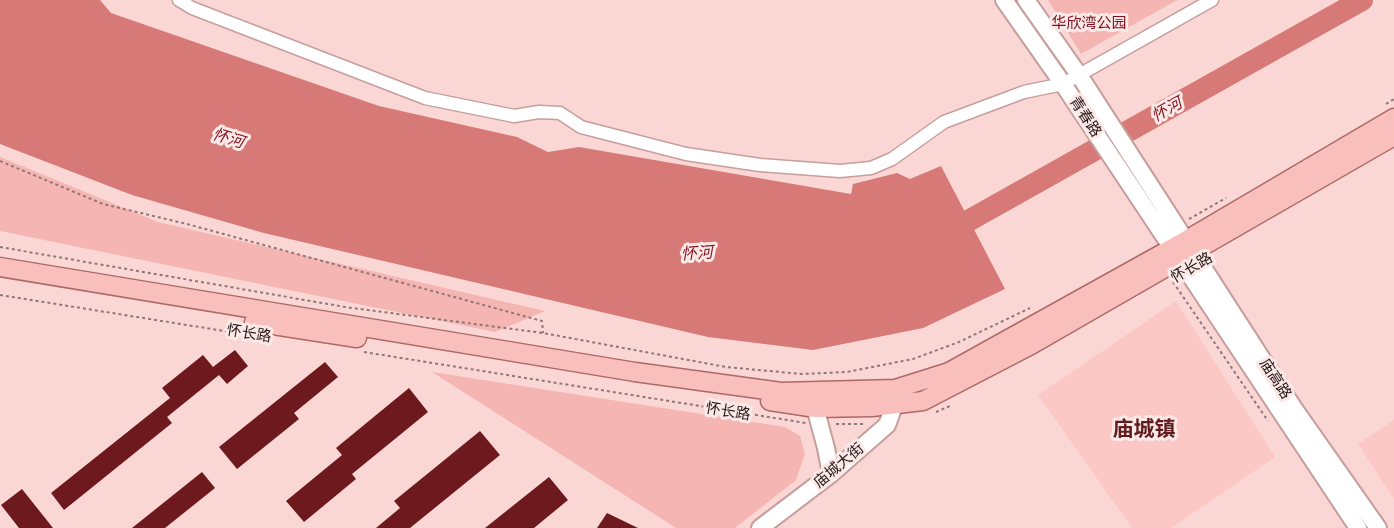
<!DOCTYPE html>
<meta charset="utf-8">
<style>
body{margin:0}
canvas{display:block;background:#fad7d5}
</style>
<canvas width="1394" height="528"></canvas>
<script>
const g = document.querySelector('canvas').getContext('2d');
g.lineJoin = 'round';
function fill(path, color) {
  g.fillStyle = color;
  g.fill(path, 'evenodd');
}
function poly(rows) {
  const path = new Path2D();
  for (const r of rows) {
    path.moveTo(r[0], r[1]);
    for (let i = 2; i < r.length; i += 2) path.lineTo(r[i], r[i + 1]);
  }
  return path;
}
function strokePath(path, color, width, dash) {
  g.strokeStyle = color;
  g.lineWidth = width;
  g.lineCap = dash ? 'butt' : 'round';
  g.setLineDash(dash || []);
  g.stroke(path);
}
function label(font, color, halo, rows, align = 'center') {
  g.font = font + ' "Fira Sans","Noto Sans SC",sans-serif';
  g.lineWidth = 6;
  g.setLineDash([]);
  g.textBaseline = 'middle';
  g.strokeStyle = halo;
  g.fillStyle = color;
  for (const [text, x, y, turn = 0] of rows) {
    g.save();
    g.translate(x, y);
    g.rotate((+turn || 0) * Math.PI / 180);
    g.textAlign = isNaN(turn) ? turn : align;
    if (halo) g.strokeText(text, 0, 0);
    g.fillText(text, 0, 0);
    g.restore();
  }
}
const built = poly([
 [1176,301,1275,457,1171,528,1132,528,1038,395],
 [1394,420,1394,499,1358,444]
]);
const green = poly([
 [1048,0,1177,0,1081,54],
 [0,157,158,222,545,311,495,332,0,231],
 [432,372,785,427,800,436,805,454,796,480,735,528,676,528]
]);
const water = poly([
 [0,0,100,0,111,13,379,106,517,137,548,152,579,147,851,194,853,184,897,173,910,179,941,166,1005,289,923,328,813,350,708,337,264,233,132,195,0,144]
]);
const river = poly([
 [943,235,1362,0]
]);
const building = poly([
 [235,350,248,366,227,384,219,375,167,417,172,423,64,510,51,493,170,398,162,388,203,355,213,367],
 [325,362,338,377,294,413,299,419,237,469,219,447],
 [409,388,428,412,352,474,356,479,304,522,286,501,342,455,336,448],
 [480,431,500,455,410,528,376,528,400,508,394,501],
 [202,472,215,488,165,528,132,528],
 [549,477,568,500,534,528,485,528],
 [22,489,53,528,19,528,1,505],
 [607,513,638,528,597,528]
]);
const path = poly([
 [1386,104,1394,99],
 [0,161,103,204,187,224,542,321,543,333],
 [1189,219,1226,198],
 [0,247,345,307,543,333,726,367,802,374,847,372,913,359,959,342,1030,308],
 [1173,282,1268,421],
 [0,295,243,334],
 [364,352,806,423],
 [936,412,950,406],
 [836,424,866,424]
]);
const minor = poly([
 [179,0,192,8,425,98,514,116,539,112,560,113,581,127,686,154,760,165,840,171,871,168,892,159,944,122,1024,92,1063,84,1212,0]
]);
const secondary = poly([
 [1004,0,1063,84,1358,528],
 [1026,0,1079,75,1293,407,1378,528],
 [812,396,826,448,831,474],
 [760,528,831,474,887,425,894,406,895,393]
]);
const primary = poly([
 [0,267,635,372,781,392,895,389,949,372,1185,241,1394,118],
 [254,322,357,338],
 [770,401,816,408,872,407,923,401,1031,345,1394,136]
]);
const parkNames = [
 ["华欣湾公园",1089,24]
];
const streetNames = [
 ["青春路",1085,117,57],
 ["怀长路",1192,268,-30],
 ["怀长路",249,334,9],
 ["庙高路",1275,379,57],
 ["怀长路",728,412,9],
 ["庙城大街",839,466,-40]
];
const waterNames = [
 ["怀河",1167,110,-29],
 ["怀河",228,139,17],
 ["怀河",697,254,-4]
];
const districtNames = [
 ["庙城镇",1144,430]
];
fill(built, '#fbc8c5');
fill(green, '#f5b5b2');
fill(water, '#d77a77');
strokePath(river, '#d77a77', 22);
fill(building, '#6d191e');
strokePath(minor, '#c69e9b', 15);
strokePath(secondary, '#c69e9b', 20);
strokePath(primary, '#ad6966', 21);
strokePath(path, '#907776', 2, [3, 3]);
strokePath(minor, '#fff', 12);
strokePath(secondary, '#fff', 16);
strokePath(primary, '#f9bfbc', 18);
label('15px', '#820d1d', '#fbe9e8', parkNames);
label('15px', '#271817', '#fbe9e8', streetNames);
label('italic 16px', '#84111e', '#fbe9e8', waterNames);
label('bold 21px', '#611c1f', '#fbe9e8', districtNames);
</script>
